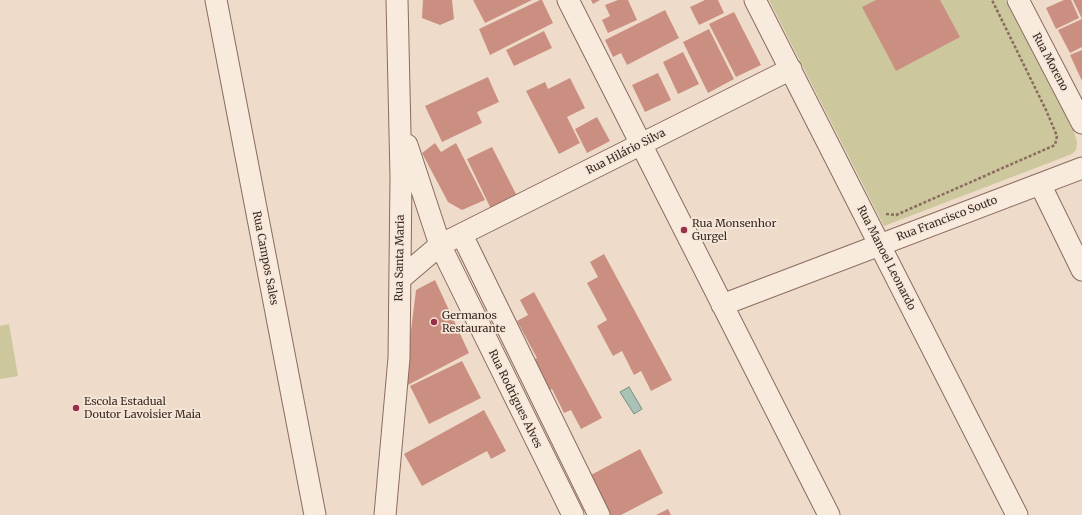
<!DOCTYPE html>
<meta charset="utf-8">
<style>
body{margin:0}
canvas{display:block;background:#eedbca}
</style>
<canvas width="1082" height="515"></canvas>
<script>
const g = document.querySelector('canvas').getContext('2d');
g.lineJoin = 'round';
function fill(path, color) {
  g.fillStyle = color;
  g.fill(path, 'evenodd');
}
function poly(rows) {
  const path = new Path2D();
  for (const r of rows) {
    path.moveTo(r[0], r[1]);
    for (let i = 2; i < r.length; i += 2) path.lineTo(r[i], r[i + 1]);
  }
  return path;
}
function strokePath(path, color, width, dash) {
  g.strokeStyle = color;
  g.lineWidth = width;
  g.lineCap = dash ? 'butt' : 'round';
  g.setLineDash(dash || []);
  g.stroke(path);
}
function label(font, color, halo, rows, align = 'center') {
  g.font = font + ' Merriweather,serif';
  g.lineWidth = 3.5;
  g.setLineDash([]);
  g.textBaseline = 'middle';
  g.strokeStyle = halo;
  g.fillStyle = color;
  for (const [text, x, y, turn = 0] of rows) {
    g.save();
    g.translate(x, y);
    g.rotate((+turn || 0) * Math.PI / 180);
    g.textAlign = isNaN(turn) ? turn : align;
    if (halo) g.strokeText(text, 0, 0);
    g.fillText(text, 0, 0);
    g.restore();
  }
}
const green = poly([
 [769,0,1005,0,1075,134,1077,143,1076,150,1072,154,884,226],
 [9,324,18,376,0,379,0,326]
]);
const water = poly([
 [629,387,642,409,634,414,620,392,629,387]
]);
const building = poly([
 [423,0,452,0,454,19,440,25,422,18],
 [473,0,532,0,485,23],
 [540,0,542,0,553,23,490,55,479,29],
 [591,0,600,0,593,4],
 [618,0,628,0,637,20,608,33,602,20,610,16,605,5],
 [705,0,718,0,724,13,699,25,690,7],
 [876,0,940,0,960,37,896,71,862,7],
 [1064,0,1071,0,1079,18,1056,29,1046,8],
 [1073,0,1082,0,1082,47,1070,53,1058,30,1082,19],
 [665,10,679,38,627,65,621,53,613,57,605,40],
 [734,12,761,65,736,77,709,24],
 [709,29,734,79,708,93,683,42],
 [544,31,552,48,514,66,506,50],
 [1082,50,1082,81,1070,55],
 [683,52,699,84,678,94,663,62],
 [658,73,671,100,645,112,632,85],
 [488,77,499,102,477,112,482,123,442,142,425,106],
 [570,78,585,108,567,117,580,143,559,154,526,91,545,82,548,89],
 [597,117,610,141,587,153,575,129],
 [435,143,441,152,456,143,485,200,462,210,448,202,422,153],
 [492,147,517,196,491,209,467,159],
 [604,254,672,380,651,391,641,371,634,375,622,351,613,356,597,326,607,320,587,283,598,277,590,262],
 [435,280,469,353,404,387,416,290],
 [534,292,602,418,581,429,571,410,564,413,552,389,543,394,527,364,537,358,517,321,528,315,520,300],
 [462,361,481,398,429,424,410,386],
 [484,410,506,451,491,459,487,451,422,486,404,454],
 [640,449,663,493,621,515,609,515,589,476],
 [668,509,671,515,656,515]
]);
const path = poly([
 [886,214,896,215,1055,145,1057,136,1046,110,992,0]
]);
const street = poly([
 [216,0,315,515],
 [568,0,829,515],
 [755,0,1017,515],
 [1018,0,1082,123],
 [407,145,440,245,573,515],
 [1040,184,1082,270],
 [462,235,599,515],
 [400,279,440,245,791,69],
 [722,305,1082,168],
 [385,515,399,358,401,177,397,0]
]);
const markers = [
 [684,230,4,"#983048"],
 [434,322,4,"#983048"],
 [76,408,4,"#983048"]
];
const streetNames = [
 ["Rua Moreno",1050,62,62],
 ["Rua Hilário Silva",626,152,-27],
 ["Rua Francisco Souto",947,219,-21],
 ["Rua Campos Sales",265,258,79],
 ["Rua Santa Maria",400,258,-89],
 ["Rua Manoel Leonardo",886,258,63],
 ["Rua Rodrigues Alves",515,399,64]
];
const poiNames = [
 ["Rua Monsenhor",692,224],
 ["Gurgel",692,237],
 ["Germanos",442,316],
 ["Restaurante",442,329],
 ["Escola Estadual",84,402],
 ["Doutor Lavoisier Maia",84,415]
];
fill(green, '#ccc79d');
fill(water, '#aac2b6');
strokePath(water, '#709181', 1);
fill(building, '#cb8f81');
strokePath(street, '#8a6c5e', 23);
strokePath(path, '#8a6c5e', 2.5, [3, 2]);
strokePath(street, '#f8eadd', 21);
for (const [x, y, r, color] of markers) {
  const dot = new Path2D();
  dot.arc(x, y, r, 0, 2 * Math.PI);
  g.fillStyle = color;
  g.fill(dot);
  strokePath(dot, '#f5e7d9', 1.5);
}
label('11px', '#3b2821', '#f5e7d9', streetNames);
label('11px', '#3b2821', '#f5e7d9', poiNames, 'left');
</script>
